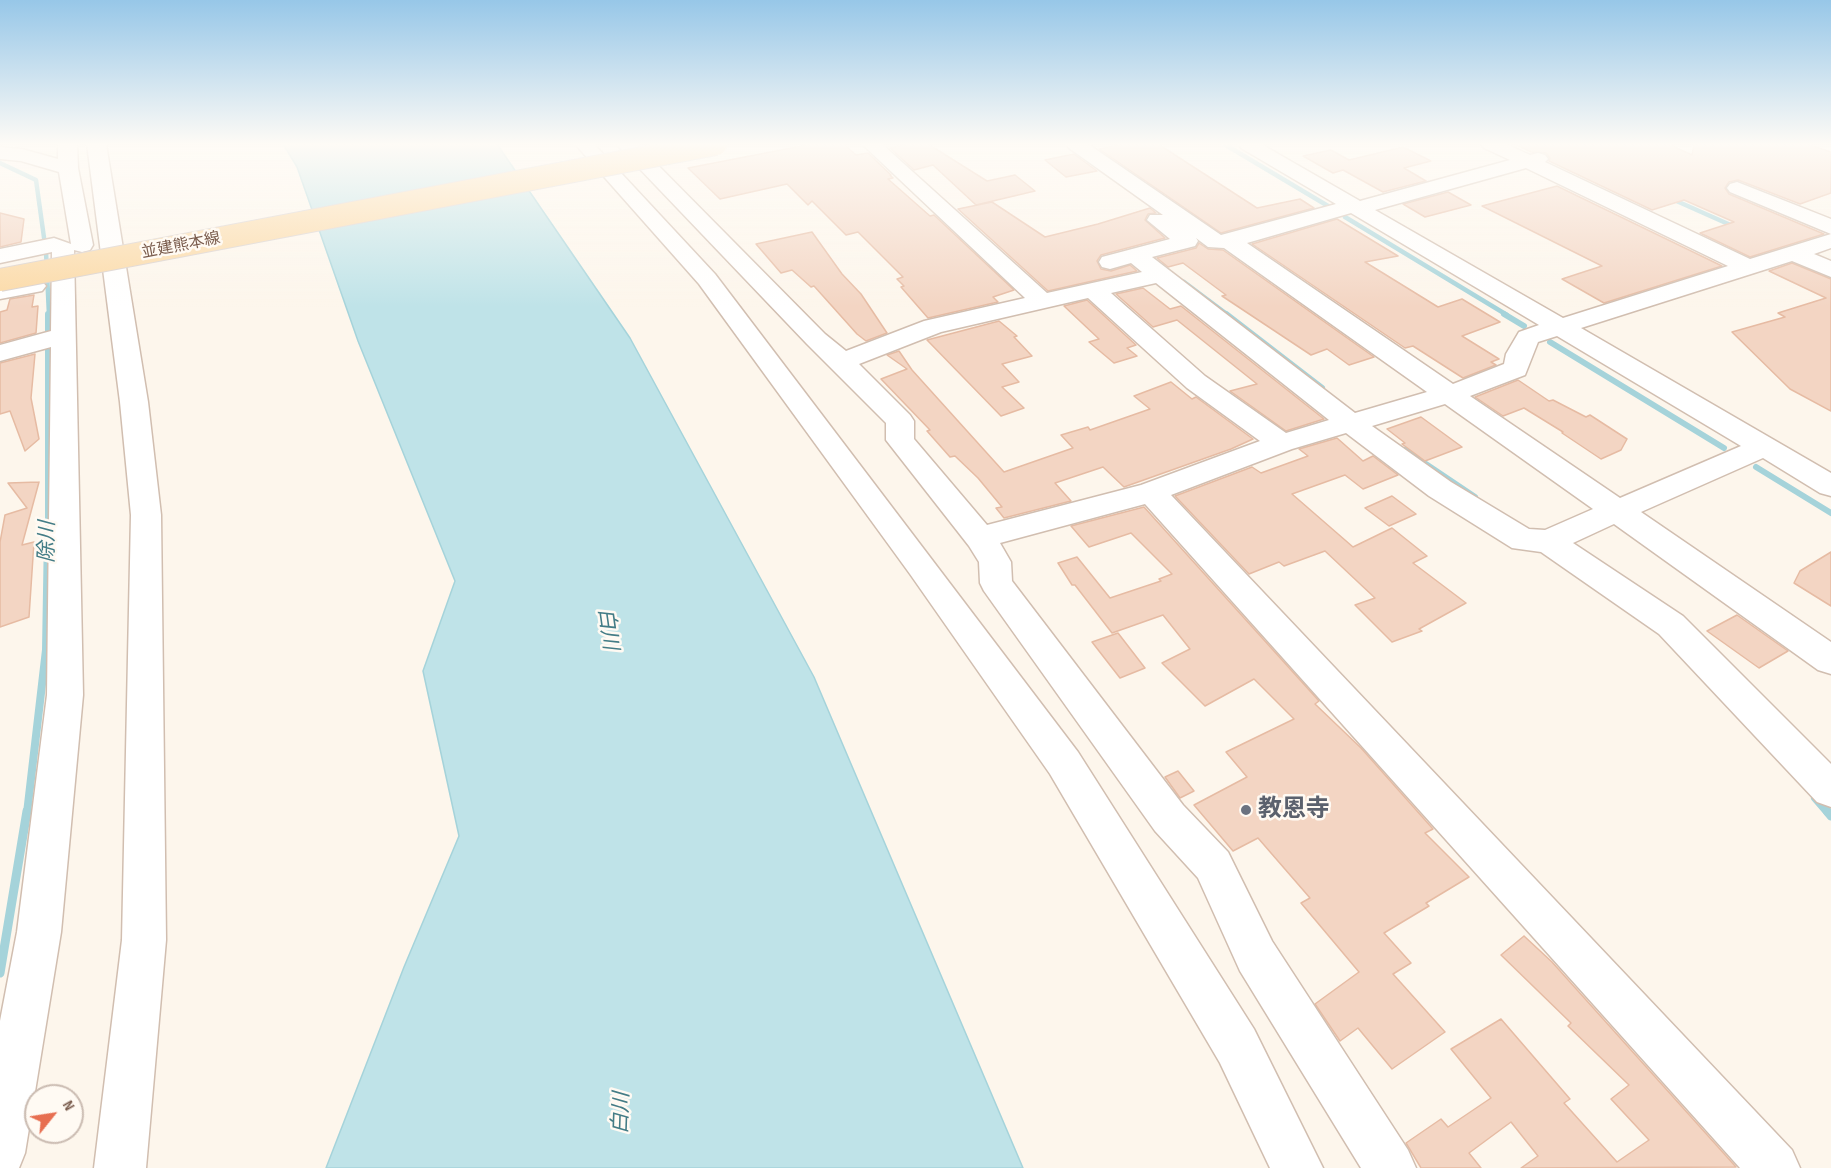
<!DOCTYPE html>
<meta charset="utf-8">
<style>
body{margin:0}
#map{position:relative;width:1831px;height:1168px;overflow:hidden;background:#fdf6ec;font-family:"Sofia Sans Condensed",sans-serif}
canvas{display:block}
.north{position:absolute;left:24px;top:1084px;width:60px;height:60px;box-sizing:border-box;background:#fffaf3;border:2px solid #cabbb1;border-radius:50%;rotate:60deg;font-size:16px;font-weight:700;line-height:24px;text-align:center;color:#7a5c4d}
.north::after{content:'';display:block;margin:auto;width:21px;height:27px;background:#e76f51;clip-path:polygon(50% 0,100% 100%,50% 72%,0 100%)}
</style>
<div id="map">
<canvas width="1831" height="1168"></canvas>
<div class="north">N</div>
</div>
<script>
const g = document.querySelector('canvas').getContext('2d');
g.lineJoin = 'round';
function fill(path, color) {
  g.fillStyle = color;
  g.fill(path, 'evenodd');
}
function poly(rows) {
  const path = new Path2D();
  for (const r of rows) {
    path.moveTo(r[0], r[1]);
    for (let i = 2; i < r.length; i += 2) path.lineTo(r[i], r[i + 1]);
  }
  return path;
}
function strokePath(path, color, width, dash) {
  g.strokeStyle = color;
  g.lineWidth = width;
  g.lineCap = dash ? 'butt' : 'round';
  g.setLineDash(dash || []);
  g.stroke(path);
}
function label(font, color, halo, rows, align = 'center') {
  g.font = font + ' "Sofia Sans Condensed","Noto Sans JP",sans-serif';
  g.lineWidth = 5;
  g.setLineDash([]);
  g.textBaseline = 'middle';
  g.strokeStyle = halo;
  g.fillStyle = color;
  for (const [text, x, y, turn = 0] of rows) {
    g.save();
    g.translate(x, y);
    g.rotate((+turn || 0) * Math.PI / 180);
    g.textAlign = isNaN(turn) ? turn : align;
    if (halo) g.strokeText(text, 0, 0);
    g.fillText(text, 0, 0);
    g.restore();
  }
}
const water = poly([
 [283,144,497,144,630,338,814,677,1023,1168,326,1168,404,967,459,836,423,671,455,581,358,341,297,167,283,144]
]);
const streamFar3 = poly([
 [1224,144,1328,206],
 [0,163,36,180,46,252,49,315],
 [1672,199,1735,227],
 [1345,217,1507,315],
 [1184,282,1228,315]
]);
const streamFar2 = poly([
 [1226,314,1322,388],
 [1504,314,1524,326],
 [1550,342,1724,448],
 [1405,450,1475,497],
 [1756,467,1831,513],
 [48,534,48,314]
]);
const streamFar1 = poly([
 [1815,798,1828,813],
 [27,813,46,650,48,532]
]);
const stream = poly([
 [1827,811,1831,816],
 [0,973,27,811]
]);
const building = poly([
 [812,144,844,144,856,155,868,153,891,175,890,175,893,178,888,179,930,216,934,215,1014,290,993,297,998,302,928,318,901,287,904,286,897,279,903,277,858,232,846,235,812,201,808,205,787,184,720,199,688,168,812,144],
 [910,144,928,144,987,181,1015,175,1035,191,976,205,933,165,914,170,890,148,910,144],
 [1124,144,1158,144,1257,208,1300,199,1314,208,1221,233,1099,149,1124,144],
 [1515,144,1668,144,1692,155,1694,144,1807,144,1831,152,1831,193,1800,204,1738,180,1729,182,1725,188,1729,194,1824,234,1750,257,1700,233,1734,222,1684,200,1652,210,1549,161,1550,158,1546,153,1531,152,1515,144],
 [1403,147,1431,161,1404,168,1426,181,1383,192,1343,170,1333,173,1303,156,1331,150,1349,160,1403,147],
 [1074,154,1097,171,1066,177,1045,160,1074,154],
 [1557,186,1722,266,1604,303,1562,279,1602,266,1482,206,1557,186],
 [1448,192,1471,205,1425,217,1403,204,1448,192],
 [992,202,1045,237,1098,224,1150,208,1156,213,1148,214,1145,220,1165,238,1101,255,1097,261,1101,269,1111,271,1130,265,1137,271,1048,291,958,209,992,202],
 [0,213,24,219,21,242,0,247,0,213],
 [1337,219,1398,256,1365,262,1438,307,1462,299,1500,322,1462,336,1499,359,1491,362,1496,365,1463,378,1413,346,1405,348,1252,244,1337,219],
 [812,232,842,274,861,294,887,333,866,341,857,334,814,286,811,287,792,270,781,273,756,244,812,232],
 [1199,243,1208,249,1223,250,1374,357,1349,365,1327,349,1311,355,1222,296,1226,295,1183,263,1168,267,1157,258,1196,248,1199,243],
 [1792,263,1831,279,1831,411,1790,389,1732,332,1785,317,1778,313,1826,298,1769,271,1792,263],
 [1143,288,1170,309,1181,306,1324,419,1286,431,1230,391,1257,384,1177,320,1153,327,1116,294,1143,288],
 [34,295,32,307,38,306,36,333,0,343,0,312,7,310,10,299,34,295],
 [1087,300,1136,345,1127,348,1137,356,1114,363,1089,342,1099,339,1064,306,1087,300],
 [999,321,1017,336,1014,337,1032,356,1002,364,1019,382,1002,387,1024,408,1001,416,927,340,999,321],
 [899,351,912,370,1004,472,1073,448,1061,435,1088,427,1090,430,1150,409,1134,396,1171,382,1192,399,1196,397,1253,439,1231,449,1124,487,1103,467,1055,483,1071,501,1004,518,996,508,1002,507,978,478,955,456,950,457,927,431,930,430,881,379,907,369,887,355,899,351],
 [35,354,31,398,39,439,25,451,10,411,0,414,0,363,35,354],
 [1518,380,1549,401,1553,400,1586,417,1590,415,1627,439,1621,450,1601,459,1562,433,1563,432,1524,408,1503,416,1475,397,1518,380],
 [1421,417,1462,447,1425,461,1402,444,1405,443,1387,429,1421,417],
 [1337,438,1363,461,1373,456,1398,475,1363,489,1345,475,1292,494,1353,547,1392,528,1427,556,1413,563,1466,603,1419,629,1422,631,1392,642,1355,605,1375,598,1325,551,1284,566,1279,562,1249,574,1175,496,1252,467,1261,473,1308,456,1299,449,1337,438],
 [39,482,22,545,34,542,29,617,0,627,0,542,5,515,27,508,8,483,39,482],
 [1392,496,1416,514,1389,526,1365,508,1392,496],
 [1144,507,1319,701,1315,704,1361,748,1433,829,1425,833,1469,877,1426,903,1429,906,1384,933,1411,963,1393,974,1445,1032,1392,1069,1358,1028,1340,1041,1315,1004,1359,972,1301,903,1310,898,1258,838,1233,851,1194,805,1247,777,1226,752,1294,719,1254,679,1205,706,1162,663,1190,649,1163,615,1112,633,1075,585,1072,585,1058,563,1077,557,1110,598,1161,581,1159,579,1172,574,1131,533,1089,547,1071,526,1144,507],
 [1831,552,1831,606,1794,583,1800,571,1831,552],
 [1737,615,1788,651,1759,668,1707,631,1737,615],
 [1118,633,1145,668,1120,678,1092,642,1118,633],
 [1178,771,1194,791,1180,798,1165,777,1178,771],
 [1524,936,1552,962,1736,1167,1521,1168,1538,1156,1511,1122,1469,1153,1481,1168,1421,1168,1406,1143,1441,1119,1448,1127,1491,1098,1451,1049,1501,1019,1570,1099,1564,1103,1617,1162,1649,1140,1611,1099,1629,1085,1568,1026,1571,1023,1501,955,1524,936]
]);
const minor = poly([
 [58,144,77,144,78,168,93,245,90,250,82,252,74,250,83,695,61,932,25,1153,19,1168,0,1168,0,1021,17,932,47,695,51,347,0,361,0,345,51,331,52,252,0,263,0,249,54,238,71,244,59,172,21,161,0,159,0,147,22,149,58,159,58,144],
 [87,144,106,144,148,402,161,515,166,940,146,1168,94,1168,122,940,131,515,120,402,87,144],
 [575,144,594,144,715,274,1078,752,1254,1029,1323,1168,1270,1168,1220,1063,1050,774,910,574,699,284,575,144],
 [616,144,637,144,825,334,846,351,924,321,1025,298,862,144,882,144,1047,293,1142,272,1131,263,1110,269,1102,267,1099,262,1102,257,1170,239,1147,220,1150,215,1163,215,1069,148,1067,144,1088,144,1221,235,1336,204,1241,148,1239,144,1261,144,1360,201,1510,160,1484,148,1481,144,1506,144,1530,155,1538,153,1545,155,1548,159,1545,162,1750,259,1831,234,1831,248,1814,254,1831,261,1831,277,1792,261,1581,328,1831,473,1831,496,1820,493,1763,458,1641,512,1831,642,1831,674,1818,670,1614,524,1573,543,1683,616,1831,764,1831,807,1817,802,1659,634,1541,552,1512,548,1429,496,1346,433,1292,449,1171,495,1792,1150,1800,1168,1740,1168,1145,504,1000,543,1011,562,1012,581,1183,805,1228,852,1272,941,1408,1150,1416,1168,1361,1168,1240,971,1198,878,1155,831,984,591,980,583,979,562,969,546,886,440,886,423,807,344,616,144],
 [1526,168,1728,266,1563,318,1375,210,1526,168],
 [1351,213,1539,325,1519,332,1506,354,1504,364,1453,384,1247,243,1351,213],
 [1196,238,1208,247,1224,248,1427,392,1355,413,1152,257,1195,246,1198,241,1196,238],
 [1156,283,1329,420,1286,433,1205,376,1111,293,1156,283],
 [1088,298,1187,388,1260,441,1141,485,987,525,914,439,914,421,910,415,859,364,941,332,1088,298],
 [1557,336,1741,446,1620,498,1470,396,1525,375,1538,342,1557,336],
 [1445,404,1593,509,1545,530,1529,529,1451,482,1372,426,1445,404],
 [1737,182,1831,219,1831,234,1730,192,1727,188,1730,184,1737,182],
 [34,279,42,281,46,286,42,291,0,299,0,285,34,279]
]);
const majorBridge = poly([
 [0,280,716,144]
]);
const markers = [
 [1246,810,6,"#6b7280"]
];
const farStreetnames = [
 ["並建熊本線",181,246,-11]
];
const waterNames = [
 ["除川",48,542,-89],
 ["白川",607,629,82],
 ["白川",622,1113,-88]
];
const nearWorshipnames = [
 ["教恩寺",1258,810]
];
fill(water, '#bfe3e8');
strokePath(water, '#a5d3da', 1.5);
strokePath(streamFar3, '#a5d3da', 4.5);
strokePath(streamFar2, '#a5d3da', 6);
strokePath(streamFar1, '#a5d3da', 8);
strokePath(stream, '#a5d3da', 9);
fill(building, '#f3d5c3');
strokePath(building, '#e6bba3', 1.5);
strokePath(minor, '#d1beb0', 3);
fill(minor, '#fff');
strokePath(majorBridge, '#dad1cd', 24, []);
strokePath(majorBridge, '#fbd9a5', 22);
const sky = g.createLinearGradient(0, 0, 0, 307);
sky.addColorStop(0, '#97c7e8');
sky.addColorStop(0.47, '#fefbf6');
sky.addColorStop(1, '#fefbf600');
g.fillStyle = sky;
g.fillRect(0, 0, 1831, 307);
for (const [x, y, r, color] of markers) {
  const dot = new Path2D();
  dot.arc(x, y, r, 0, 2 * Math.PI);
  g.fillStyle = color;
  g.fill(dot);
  strokePath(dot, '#fffaf3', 2);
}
label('16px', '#7a5c4d', '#fffaf3', farStreetnames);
label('italic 21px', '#437c86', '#fffaf3', waterNames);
label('bold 24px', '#5b616d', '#fffaf3', nearWorshipnames, 'left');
</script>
